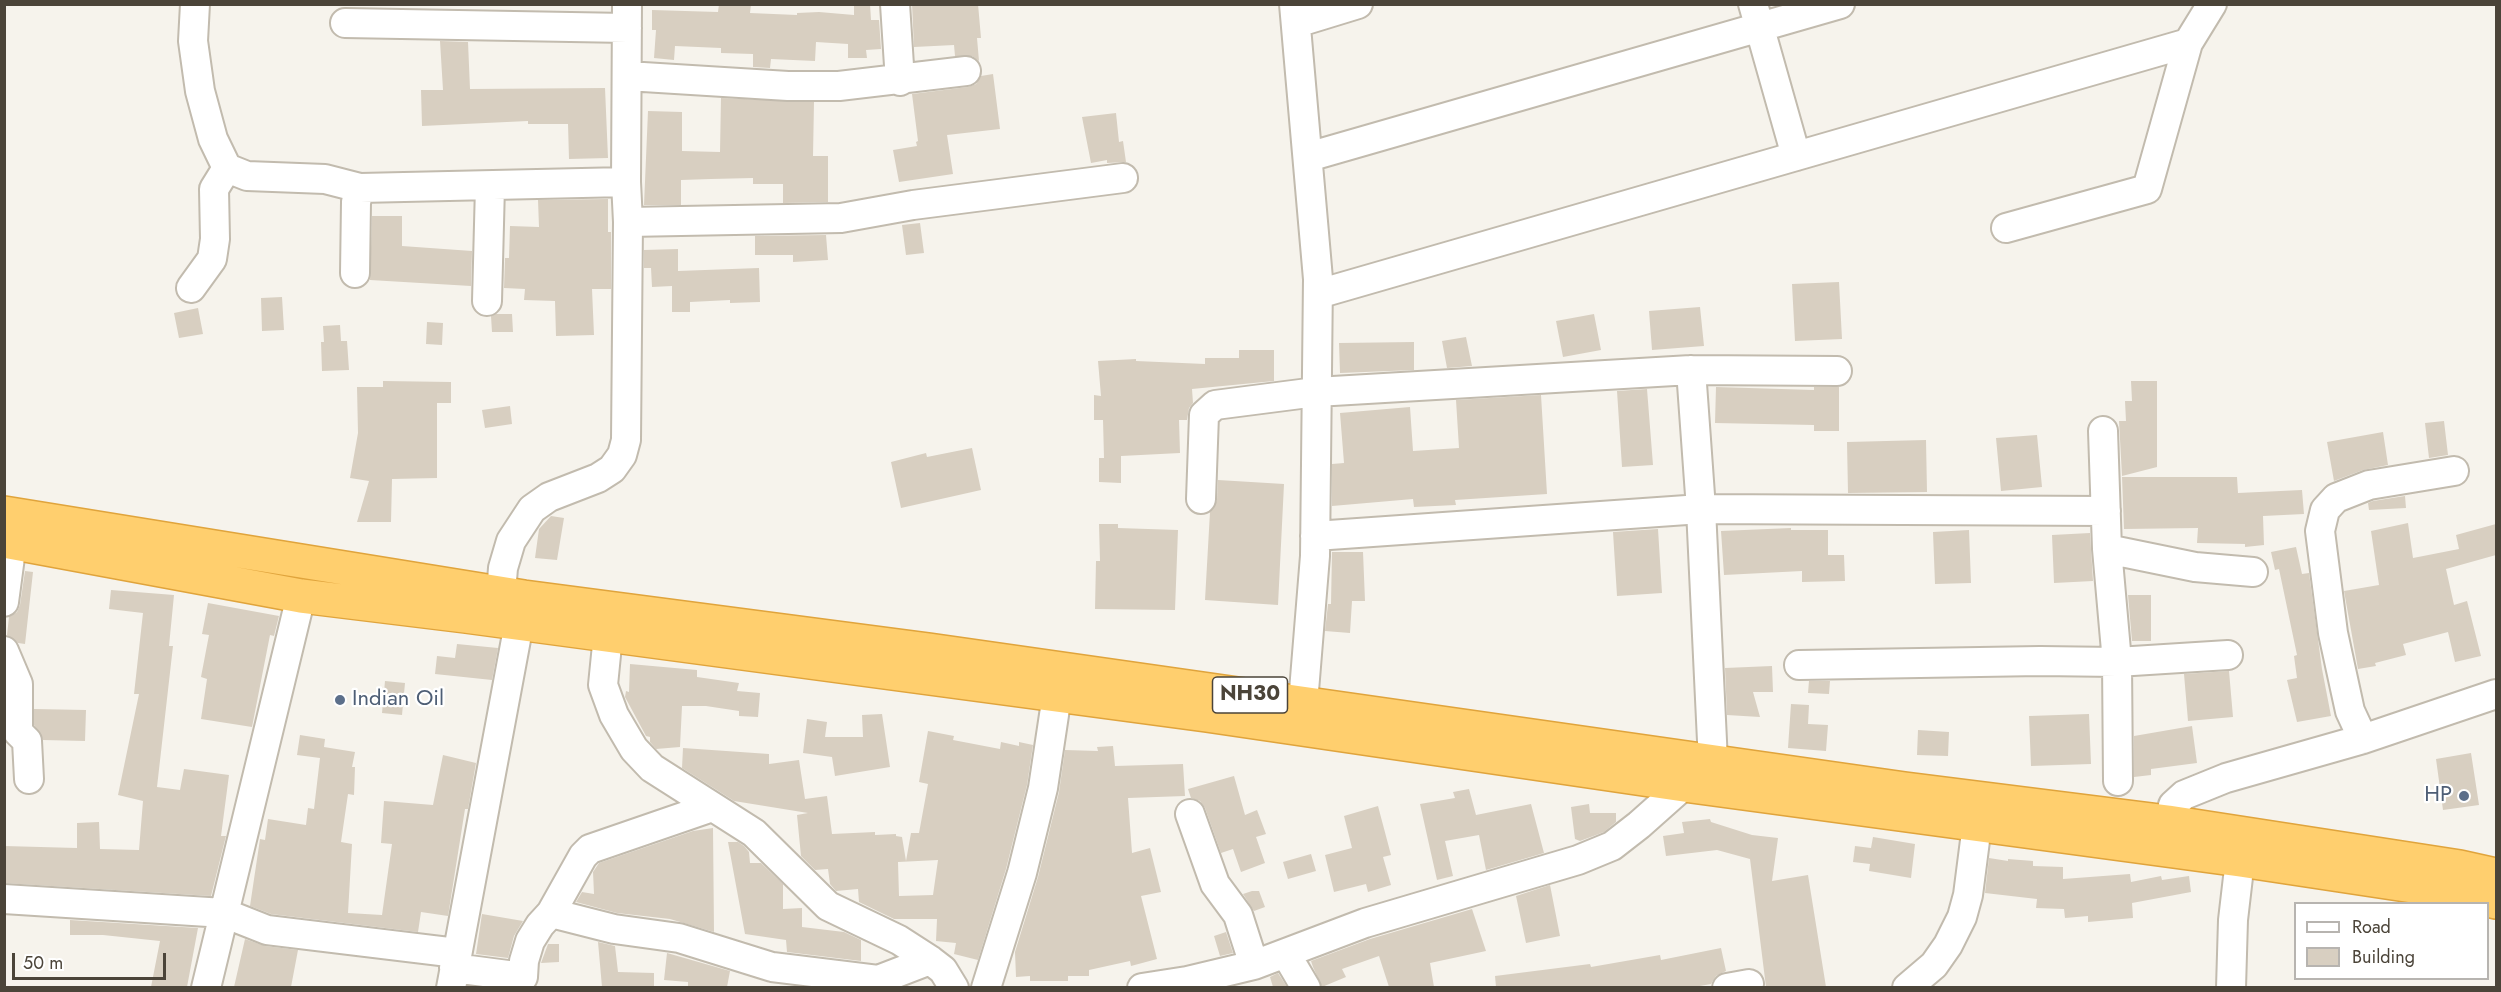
<!DOCTYPE html>
<style>
body{margin:0}
#map{position:relative;width:2501px;height:992px;overflow:hidden;background:#f6f3ec;font-family:Jost,sans-serif}
canvas{display:block}
.frame{position:absolute;inset:0;border:6px solid #4b4439;pointer-events:none}
.legend{position:absolute;left:2294px;top:902px;width:195px;height:78px;box-sizing:border-box;background:#fff;border:2px solid #b7b4b0;margin:0;padding:8px 10px;list-style:none;font-size:18px;color:#4b4439}
.legend li{display:flex;align-items:center;gap:12px;height:30px}
.legend b{width:30px;border:2px solid #b7b4b0}
.scale{position:absolute;left:12px;top:953px;width:154px;height:27px;box-sizing:border-box;border:3px solid #4b4439;border-top:0;padding-left:8px;font-size:18px;line-height:21px;white-space:nowrap;color:#4b4439;-webkit-text-stroke:4px #fff;paint-order:stroke}
</style>
<div id="map">
<canvas width="2501" height="992"></canvas>
<div class="frame"></div>
<ul class="legend">
<li><b style="height:8px;background:#fff"></b>Road</li>
<li><b style="height:16px;background:#d8cfc1"></b>Building</li>
</ul>
<div class="scale">50 m</div>
</div>
<script>
const g = document.querySelector('canvas').getContext('2d');
g.lineJoin = 'round';
function fill(path, color) {
  g.fillStyle = color;
  g.fill(path, 'evenodd');
}
function poly(rows) {
  const path = new Path2D();
  for (const r of rows) {
    path.moveTo(r[0], r[1]);
    for (let i = 2; i < r.length; i += 2) path.lineTo(r[i], r[i + 1]);
  }
  return path;
}
function strokePath(path, color, width, dash) {
  g.strokeStyle = color;
  g.lineWidth = width;
  g.lineCap = dash ? 'butt' : 'round';
  g.setLineDash(dash || []);
  g.stroke(path);
}
function label(font, color, halo, rows, align = 'center') {
  g.font = font + ' Jost,sans-serif';
  g.lineWidth = 4.5;
  g.setLineDash([]);
  g.textBaseline = 'middle';
  g.strokeStyle = halo;
  g.fillStyle = color;
  for (const [text, x, y, turn = 0] of rows) {
    g.save();
    g.translate(x, y);
    g.rotate((+turn || 0) * Math.PI / 180);
    g.textAlign = isNaN(turn) ? turn : align;
    if (halo) g.strokeText(text, 0, 0);
    g.fillText(text, 0, 0);
    g.restore();
  }
}
const building = poly([
 [719,4,751,4,750,13,797,15,797,13,819,12,854,15,854,4,870,4,871,20,879,20,881,49,866,50,867,58,848,58,848,44,816,42,815,61,771,59,770,68,753,67,753,54,721,53,721,48,675,46,674,60,654,58,656,30,652,30,652,10,718,12],
 [912,4,978,4,981,38,977,38,979,61,972,56,955,56,954,45,914,47],
 [440,41,468,42,470,89,605,88,608,158,569,159,568,124,528,124,528,121,422,126,421,90,443,90],
 [993,74,1000,129,947,135,953,174,899,182,893,150,917,146,916,142,918,141,912,94,968,87,976,84,981,76],
 [721,98,814,102,813,156,828,156,828,202,783,203,783,184,753,184,753,178,711,179,681,180,681,205,644,205,648,111,682,112,682,151,720,152],
 [1116,113,1119,142,1123,141,1126,162,1107,163,1107,160,1091,163,1082,117],
 [608,199,608,232,611,232,611,289,592,289,594,335,556,336,555,301,524,300,525,289,504,288,505,258,509,258,510,226,539,227,538,200],
 [372,216,402,216,402,246,472,251,471,286,370,280],
 [920,223,924,253,906,255,902,225],
 [826,235,828,260,793,262,793,255,755,255,755,236],
 [678,249,678,271,759,268,760,302,730,303,730,300,690,302,690,312,672,312,672,286,652,287,651,268,644,268,644,250],
 [1839,282,1842,339,1795,341,1792,284],
 [282,297,284,330,262,331,261,298],
 [1700,307,1704,346,1652,350,1649,311],
 [198,308,203,334,179,338,174,313],
 [496,314,512,314,513,332,492,332,491,316],
 [1594,314,1601,350,1563,357,1556,321],
 [427,322,443,323,442,345,426,344],
 [340,325,341,341,347,341,349,370,322,371,321,342,324,342,323,326],
 [1466,337,1472,366,1447,368,1442,341],
 [1414,342,1414,370,1340,373,1339,343],
 [1239,350,1274,350,1274,381,1192,389,1193,403,1189,408,1187,420,1179,420,1180,453,1121,456,1121,483,1099,482,1099,458,1104,458,1103,420,1094,420,1094,395,1101,396,1098,361,1136,359,1136,361,1205,364,1205,358,1239,358],
 [383,381,451,382,451,403,437,403,437,478,392,479,391,522,357,522,369,481,350,478,358,433,357,387,383,387],
 [2131,381,2157,381,2157,467,2122,476,2119,421,2126,421,2125,401,2132,401],
 [1716,387,1814,390,1814,387,1839,387,1839,431,1814,431,1814,425,1715,423],
 [1647,389,1653,465,1622,467,1617,391],
 [1541,395,1547,494,1455,500,1456,505,1414,507,1413,499,1332,506,1332,464,1344,463,1340,413,1410,407,1413,451,1459,448,1456,400],
 [510,406,512,424,485,428,482,410],
 [2444,421,2448,455,2429,458,2425,423],
 [2383,432,2388,465,2363,470,2334,481,2327,442],
 [2037,435,2042,487,2001,491,1996,438],
 [1926,440,1927,492,1848,493,1847,442],
 [972,448,981,490,901,508,891,462,926,453,927,457],
 [2122,477,2237,477,2238,493,2302,490,2304,514,2263,516,2264,545,2245,547,2245,544,2197,543,2198,528,2124,529],
 [1218,480,1284,484,1278,605,1205,600,1210,512,1217,500],
 [2405,496,2406,508,2369,510,2368,503,2373,501],
 [551,516,564,518,557,560,535,558,539,529],
 [2408,523,2413,558,2459,549,2456,535,2496,524,2496,555,2446,569,2454,605,2467,601,2481,656,2455,662,2448,632,2403,644,2406,655,2375,663,2376,666,2358,669,2344,591,2379,585,2371,531],
 [1099,524,1118,524,1118,528,1178,530,1175,610,1095,609,1096,561,1100,561],
 [1791,528,1791,530,1828,530,1828,555,1844,555,1845,581,1802,582,1802,571,1724,575,1721,531],
 [1658,529,1662,593,1617,596,1613,532],
 [1969,530,1971,583,1935,584,1933,532],
 [2090,533,2093,581,2054,583,2052,535],
 [2296,547,2302,574,2309,573,2322,669,2331,716,2297,722,2287,680,2297,678,2294,656,2297,655,2279,569,2275,570,2271,552],
 [1332,552,1363,552,1365,601,1352,601,1350,633,1325,631,1328,604,1331,604],
 [25,571,33,572,25,644,18,643,7,635,9,617,17,612,20,605],
 [111,590,174,595,169,646,173,646,157,787,180,790,184,769,229,775,221,836,226,836,211,896,4,883,4,846,77,848,77,823,99,822,100,849,139,850,143,801,118,795,139,694,134,694,143,613,109,609],
 [2128,595,2151,595,2151,641,2132,641],
 [208,603,279,616,274,636,270,635,252,727,201,719,207,679,201,677,209,635,202,634],
 [457,644,498,648,492,680,435,674,437,656,455,658],
 [630,664,697,670,697,677,739,683,737,691,760,693,758,717,739,716,739,711,706,706,682,706,680,747,656,749,650,742,650,737,646,736,625,697,626,691,629,692],
 [1772,666,1773,692,1753,692,1760,717,1727,715,1725,668],
 [2229,671,2233,717,2188,721,2184,674],
 [385,681,405,683,402,715,382,713],
 [1809,681,1830,681,1829,694,1808,693],
 [1791,704,1809,705,1808,724,1828,725,1826,751,1788,748],
 [34,709,86,710,85,741,43,740,34,725],
 [882,714,890,767,835,776,832,757,803,753,807,719,827,722,825,737,863,737,862,715],
 [2089,714,2091,764,2031,766,2029,716],
 [2192,726,2197,763,2151,769,2151,775,2134,777,2134,736],
 [1918,730,1949,732,1948,756,1917,755],
 [928,731,954,736,953,740,1000,749,1001,742,1019,746,1019,742,1033,745,1027,785,1006,869,978,960,954,954,956,943,936,941,937,919,894,919,859,902,858,889,836,891,830,884,828,869,815,870,801,856,797,815,808,813,734,801,682,768,683,748,769,754,769,764,799,760,805,799,827,796,832,834,875,832,875,835,896,834,896,836,902,837,906,861,911,833,919,833,928,784,919,782],
 [938,860,933,895,899,896,898,862],
 [300,735,325,739,324,747,355,752,352,767,355,767,354,795,348,794,341,842,352,844,348,913,382,915,392,844,381,843,384,801,433,805,443,755,476,763,468,809,465,809,448,916,421,912,418,932,271,914,250,906,260,839,265,840,268,819,306,825,308,808,314,809,320,758,297,755],
 [1113,746,1115,766,1183,764,1185,796,1128,798,1132,853,1150,848,1161,892,1141,896,1157,959,1131,966,1130,961,1089,970,1089,976,1068,976,1068,981,1030,981,1030,976,1016,977,1015,952,1038,877,1059,792,1065,750,1098,751,1097,747],
 [2471,753,2479,805,2443,810,2436,759],
 [1234,776,1245,815,1257,810,1266,834,1256,837,1265,863,1241,872,1233,849,1221,853,1205,808,1200,801,1191,798,1188,789],
 [1469,789,1476,815,1531,804,1544,853,1486,870,1479,835,1445,841,1453,876,1437,880,1420,804,1455,798,1453,792],
 [1589,804,1590,813,1616,813,1616,822,1604,832,1580,841,1575,839,1571,807],
 [1378,806,1391,855,1383,857,1391,885,1368,892,1366,884,1334,892,1325,855,1352,848,1344,816],
 [1710,819,1711,822,1752,835,1778,838,1772,881,1808,875,1826,987,1766,987,1750,859,1717,850,1666,856,1663,836,1684,833,1682,822],
 [713,828,714,932,670,919,617,913,576,902,582,892,594,894,593,872,599,863,693,831],
 [1873,837,1915,844,1911,878,1869,871,1870,864,1853,862,1855,846,1871,848],
 [728,842,738,842,744,846,749,852,750,863,761,863,783,884,783,909,802,908,802,927,844,932,861,940,861,961,787,952,786,940,745,934],
 [1311,854,1316,871,1288,879,1283,862],
 [1989,858,2008,861,2008,859,2033,861,2033,866,2063,867,2063,879,2130,874,2131,882,2161,876,2162,880,2189,876,2191,892,2132,903,2133,918,2088,922,2088,916,2065,918,2064,909,2036,908,2037,899,1985,893],
 [1550,885,1560,936,1526,943,1516,896],
 [1252,891,1259,891,1265,907,1254,911,1243,894],
 [1472,909,1486,951,1430,963,1434,987,1389,987,1379,956,1342,969,1346,977,1322,987,1313,967,1311,961,1370,939],
 [482,914,523,921,514,936,508,958,476,954],
 [70,920,198,928,187,987,151,987,160,941,103,935,70,935],
 [1226,932,1233,953,1220,956,1214,936],
 [245,939,265,946,298,950,291,987,234,987],
 [598,942,615,946,618,972,654,973,654,987,602,987],
 [548,944,559,944,559,962,541,963],
 [1721,948,1726,971,1716,976,1711,984,1694,987,1496,987,1495,976,1590,964,1591,967,1660,955,1661,960],
 [667,953,730,971,727,987,688,987,688,982,664,980],
 [1278,973,1287,987,1273,987,1270,977]
]);
const minor = poly([
 [195,4,193,41,200,91,213,139,227,168,247,176,325,179,360,188],
 [895,4,900,81],
 [1294,4,1318,279,1315,556,1303,703],
 [1753,4,1796,156],
 [345,23,627,28],
 [1296,23,1358,4],
 [627,76,788,86,839,86,966,71],
 [1308,157,1840,4],
 [628,222,841,218,913,205,1123,178],
 [2006,228,2147,189,2188,43,2212,4],
 [355,273,356,202,360,188,626,182],
 [191,288,212,259,215,239,214,189,227,168],
 [1318,294,2188,43],
 [487,301,490,186],
 [1691,370,1701,509,1713,762],
 [2103,431,2107,549,2117,662,2118,781],
 [1201,499,1204,415,1215,405,1316,392,1691,370,1837,371],
 [1315,536,1701,509,2106,511],
 [2107,549,2195,567,2253,572],
 [501,593,503,568,511,541,532,509,549,497,598,478,612,469,622,455,626,440,628,222,626,182,627,4],
 [4,602,12,542],
 [608,635,603,685,614,715,634,749,652,768,754,833,828,906,899,940,930,960,943,970,954,988],
 [4,651,18,684,18,732,27,741,29,779],
 [1799,665,2040,661,2117,662,2228,655],
 [2363,739,2350,711,2333,633,2320,531,2325,510,2336,498,2369,485,2454,471],
 [1190,814,1215,884,1238,915,1254,965],
 [2167,842,2173,805,2184,795,2226,778,2363,739,2496,694],
 [4,899,224,913,267,930,457,953],
 [551,913,614,929,679,938,772,967,878,980,930,960],
 [1286,954,1306,988],
 [454,968,523,977,524,961,530,941,540,925,551,913,583,856,590,849,712,807],
 [206,988,301,596],
 [451,988,523,602],
 [986,988,1022,873,1043,788,1057,695],
 [1142,988,1187,981,1254,965,1365,923,1578,860,1612,846,1639,825,1684,785],
 [1727,988,1749,984],
 [1907,988,1934,965,1948,945,1962,917,1968,895,1977,825],
 [2231,988,2233,920,2240,860]
]);
const highway = poly([
 [4,513,524,597,929,650,1905,789,2168,822,2460,867,2496,875],
 [4,541,301,596,465,616,1206,715,1684,785,2240,860,2459,893,2496,902]
]);
const markers = [
 [340,700,6,"#5c6f8a"],
 [2464,796,6,"#5c6f8a"]
];
const shields = [
 [1250,695,75]
];
const shieldNames = [
 ["NH30",1250,695]
];
const serviceNames = [
 ["Indian Oil",352,700],
 ["HP",2452,796,"right"]
];
fill(building, '#d8cfc1');
strokePath(minor, '#c2bbae', 32);
strokePath(highway, '#e0a43c', 36);
strokePath(minor, '#fff', 28);
strokePath(highway, '#ffcf6e', 33);
for (const [x, y, r, color] of markers) {
  const dot = new Path2D();
  dot.arc(x, y, r, 0, 2 * Math.PI);
  g.fillStyle = color;
  g.fill(dot);
  strokePath(dot, '#fff', 2);
}
for (const [x, y, w] of shields) {
  const box = new Path2D();
  box.roundRect(x - w / 2, y - 18, w, 36, 4.5);
  g.fillStyle = '#fff';
  g.fill(box);
  strokePath(box, '#4b4439', 1.5);
}
label('bold 21px', '#4b4439', null, shieldNames);
label('22px', '#4e5e75', '#fff', serviceNames, 'left');
</script>
